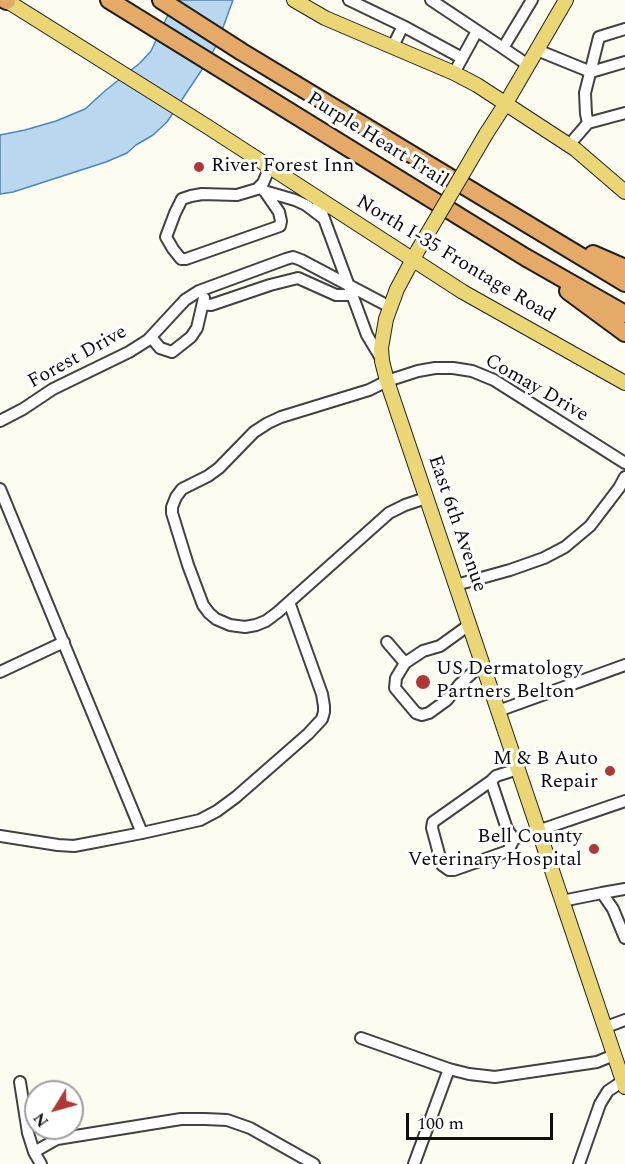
<!DOCTYPE html>
<style>
body{margin:0}
#map{position:relative;width:625px;height:1164px;overflow:hidden;background:#fdfcf0;font-family:Spectral,serif}
canvas{display:block}
.north{position:absolute;left:24px;top:1080px;width:60px;height:60px;box-sizing:border-box;background:#fff;border:2px solid #9f9f9f;border-radius:50%;rotate:233deg;font-size:16px;font-weight:700;line-height:24px;text-align:center;color:#0e0e0e}
.north::after{content:'';display:block;margin:auto;width:21px;height:27px;background:#af3835;clip-path:polygon(50% 0,100% 100%,50% 72%,0 100%)}
.scale{position:absolute;left:406px;top:1113px;width:147px;height:27px;box-sizing:border-box;border:3px solid #0e0e0e;border-top:0;padding-left:8px;font-size:18px;line-height:21px;white-space:nowrap;color:#0e0e0e;-webkit-text-stroke:4px #fff;paint-order:stroke}
</style>
<div id="map">
<canvas width="625" height="1164"></canvas>
<div class="north">N</div>
<div class="scale">100 m</div>
</div>
<script>
const g = document.querySelector('canvas').getContext('2d');
g.lineJoin = 'round';
function fill(path, color) {
  g.fillStyle = color;
  g.fill(path, 'evenodd');
}
function poly(rows) {
  const path = new Path2D();
  for (const r of rows) {
    path.moveTo(r[0], r[1]);
    for (let i = 2; i < r.length; i += 2) path.lineTo(r[i], r[i + 1]);
  }
  return path;
}
function strokePath(path, color, width, dash) {
  g.strokeStyle = color;
  g.lineWidth = width;
  g.lineCap = dash ? 'butt' : 'round';
  g.setLineDash(dash || []);
  g.stroke(path);
}
function label(font, color, halo, rows, align = 'center') {
  g.font = font + ' Spectral,serif';
  g.lineWidth = 6;
  g.setLineDash([]);
  g.textBaseline = 'middle';
  g.strokeStyle = halo;
  g.fillStyle = color;
  for (const [text, x, y, turn = 0] of rows) {
    g.save();
    g.translate(x, y);
    g.rotate((+turn || 0) * Math.PI / 180);
    g.textAlign = isNaN(turn) ? turn : align;
    if (halo) g.strokeText(text, 0, 0);
    g.fillText(text, 0, 0);
    g.restore();
  }
}
const water = poly([
 [175,0,233,0,217,44,209,59,167,122,153,135,136,145,127,153,106,162,13,192,0,194,0,135,25,130,56,121,85,109,106,90,140,63,151,51,175,0]
]);
const minor = poly([
 [349,0,403,26],
 [431,0,503,48],
 [393,46,403,26,462,58],
 [537,50,591,72,625,62],
 [528,65,503,48,532,0],
 [454,73,477,31],
 [588,123,586,114,585,93,599,37,625,29],
 [569,145,588,123,625,113],
 [261,186,279,212,281,221,280,226,186,259,181,259,173,249,166,237,175,213,182,199,191,196,202,194,237,195,257,189,263,183,270,167],
 [264,191,295,200,306,205,323,218],
 [316,197,367,335,382,360],
 [203,304,211,305,270,285,298,278,336,295,352,295],
 [151,337,160,348,172,352,191,337,197,328,204,298],
 [0,421,23,409,53,389,129,352,148,340,185,300,199,291,286,259,293,257,301,260,390,307],
 [0,489,142,833],
 [426,498,405,505,389,513,278,612,266,621,256,625,245,627,230,625,216,619,209,613,203,605,188,565,172,513,172,507,176,497,182,489,208,476,219,468,254,432,268,423,281,417,369,390,387,381,418,371,435,368,453,368,472,371,494,380,625,463],
 [456,585,510,570,544,558,565,547,590,526,619,488,625,477],
 [387,642,405,663,423,651,440,646,469,625],
 [405,663,396,678,395,688,416,713,422,715,429,713,447,700,459,685,482,664],
 [0,672,64,642],
 [498,711,625,665],
 [518,769,496,776,491,781,433,822,432,828,442,865,449,870,454,870,508,851,514,839,625,801],
 [491,781,507,829,514,839],
 [0,836,58,845,74,846,90,843,142,833,200,820,217,811,236,797,308,734,322,719,324,712,324,706,322,694,289,602],
 [602,893,625,889],
 [562,901,602,893,613,909,625,938],
 [606,1027,625,1020],
 [361,1038,449,1069,469,1074,495,1077,597,1062,614,1055],
 [20,1082,28,1133,34,1152,41,1164],
 [34,1152,57,1139,181,1119,205,1119,227,1120,250,1128,314,1164],
 [414,1164,449,1069],
 [579,1164,600,1104,608,1091,623,1081]
]);
const major = poly([
 [294,0,325,18,454,73,477,85,575,149,625,192],
 [7,1,208,127,463,292,625,383],
 [486,134,506,103,566,0],
 [418,250,397,289,386,319,381,348,382,361,387,381,625,1087]
]);
const highway = poly([
 [5,0,7,1],
 [109,0,525,257,625,314],
 [161,0,242,52,625,283],
 [593,254,625,268],
 [568,291,625,333]
]);
const majorBridge = poly([
 [418,250,486,134]
]);
const markers = [
 [199,167,6,"#af3835"],
 [423,682,8,"#af3835"],
 [610,771,6,"#af3835"],
 [594,849,6,"#af3835"]
];
const streetNames = [
 ["Purple Heart Trail",377,141,32],
 ["North I-35 Frontage Road",455,260,31],
 ["Forest Drive",78,358,-29],
 ["Comay Drive",536,389,30],
 ["East 6th Avenue",456,524,71]
];
const poiNames = [
 ["River Forest Inn",211,167],
 ["US Dermatology",436,670],
 ["Partners Belton",436,693],
 ["M & B Auto",598,760,"right"],
 ["Repair",598,783,"right"],
 ["Bell County",582,838,"right"],
 ["Veterinary Hospital",582,861,"right"]
];
fill(water, '#bad7f0');
strokePath(water, '#4987bf', 1.5);
strokePath(minor, '#414141', 14);
strokePath(major, '#1f1f1f', 16);
strokePath(highway, '#1f1f1f', 20);
strokePath(minor, '#fff', 10);
strokePath(major, '#ead674', 14);
strokePath(highway, '#e5aa67', 16);
strokePath(majorBridge, '#1f1f1f', 16, []);
strokePath(majorBridge, '#ead674', 14);
for (const [x, y, r, color] of markers) {
  const dot = new Path2D();
  dot.arc(x, y, r, 0, 2 * Math.PI);
  g.fillStyle = color;
  g.fill(dot);
  strokePath(dot, '#fff', 2);
}
label('20px', '#0e0e0e', '#fff', streetNames);
label('20px', '#0e0e0e', '#fff', poiNames, 'left');
</script>
